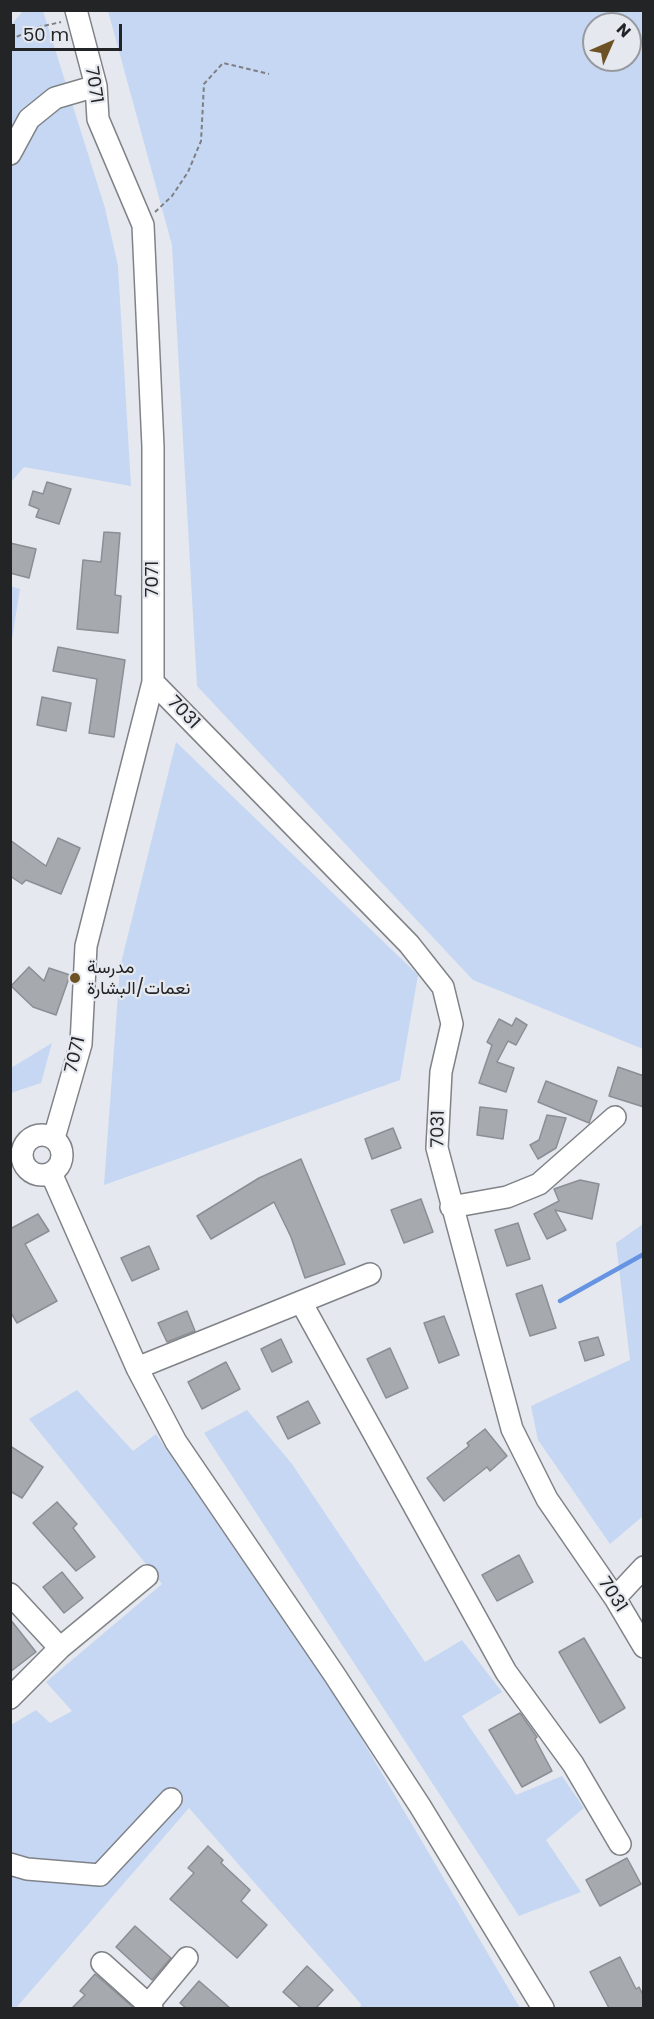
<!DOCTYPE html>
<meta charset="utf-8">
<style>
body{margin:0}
#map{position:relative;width:654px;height:2019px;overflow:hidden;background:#e5e8ee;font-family:Poppins,sans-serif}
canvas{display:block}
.frame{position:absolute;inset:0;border:12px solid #232426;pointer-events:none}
.north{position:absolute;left:582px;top:12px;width:60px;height:60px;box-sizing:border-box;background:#e5e8ee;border:2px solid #979a9e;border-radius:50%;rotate:45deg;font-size:16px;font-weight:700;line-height:24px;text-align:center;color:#232426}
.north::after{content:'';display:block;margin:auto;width:21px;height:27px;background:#6c5224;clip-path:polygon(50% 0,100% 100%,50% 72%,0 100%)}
.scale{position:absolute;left:12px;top:24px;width:110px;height:27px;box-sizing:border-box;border:3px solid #232426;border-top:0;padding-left:8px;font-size:18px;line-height:21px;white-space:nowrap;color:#232426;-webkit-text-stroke:4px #e5e8ee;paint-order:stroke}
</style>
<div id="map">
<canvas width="654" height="2019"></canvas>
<div class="frame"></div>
<div class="north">N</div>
<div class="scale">50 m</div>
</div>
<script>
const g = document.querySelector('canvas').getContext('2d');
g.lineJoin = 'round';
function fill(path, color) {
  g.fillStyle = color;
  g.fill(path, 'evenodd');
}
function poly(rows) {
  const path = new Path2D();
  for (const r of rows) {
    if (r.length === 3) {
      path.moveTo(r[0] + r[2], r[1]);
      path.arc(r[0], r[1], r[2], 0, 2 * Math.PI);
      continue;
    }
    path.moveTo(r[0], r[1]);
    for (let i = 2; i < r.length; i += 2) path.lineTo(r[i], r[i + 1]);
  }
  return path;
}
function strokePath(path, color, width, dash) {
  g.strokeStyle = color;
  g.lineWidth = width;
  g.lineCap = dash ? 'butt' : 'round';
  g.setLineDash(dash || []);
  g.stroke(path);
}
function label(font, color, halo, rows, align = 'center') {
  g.font = font + ' Poppins,Vazirmatn,sans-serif';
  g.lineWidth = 4.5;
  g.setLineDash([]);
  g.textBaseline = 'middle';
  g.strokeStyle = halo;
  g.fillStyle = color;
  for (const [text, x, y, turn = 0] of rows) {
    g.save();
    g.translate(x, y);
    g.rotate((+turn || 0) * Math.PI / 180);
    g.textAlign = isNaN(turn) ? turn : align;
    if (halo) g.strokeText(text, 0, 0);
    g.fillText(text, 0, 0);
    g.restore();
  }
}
const green = poly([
 [23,11,43,11,105,208,118,266,131,486,24,467,11,482,11,25],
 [108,11,643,11,643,1049,473,980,197,686,172,245],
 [594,24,630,24,630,60,594,60],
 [10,586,20,589,11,645,10,645],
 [176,742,418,975,400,1080,104,1185,120,967],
 [52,1043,41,1083,11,1093,11,1068],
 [643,1224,643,1516,610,1544,538,1440,531,1406,630,1360,616,1243],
 [77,1390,133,1451,156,1434,347,1714,520,2008,360,2008,361,2004,189,1808,16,2008,11,2008,11,1725,36,1710,50,1723,72,1711,46,1682,162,1584,29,1419],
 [247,1410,292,1464,425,1662,462,1640,502,1692,462,1716,516,1795,562,1776,584,1808,546,1840,581,1892,519,1916,204,1433]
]);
const stream = poly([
 [560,1301,644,1254]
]);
const building = poly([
 [47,482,71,489,59,524,36,517,39,509,29,505,33,491,43,494,47,482],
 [104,532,120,533,115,595,121,596,118,633,77,629,83,560,101,562,104,532],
 [10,543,36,549,29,578,10,573,10,543],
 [58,647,125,660,114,737,89,733,97,679,53,671,58,647],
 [42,697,71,703,66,731,37,725,42,697],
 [58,838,80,848,61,894,26,880,22,884,10,876,10,840,46,866,58,838],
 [29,967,44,981,49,968,70,975,56,1015,33,1007,11,986,29,967],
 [516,1018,527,1025,516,1045,508,1041,497,1062,514,1068,506,1092,479,1083,492,1045,487,1042,499,1019,512,1026,516,1018],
 [618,1067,644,1076,644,1107,609,1096,618,1067],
 [546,1081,597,1101,589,1123,538,1102,546,1081],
 [480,1107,507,1110,503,1139,477,1135,480,1107],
 [547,1115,566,1118,556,1148,538,1159,530,1145,539,1140,547,1115],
 [393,1128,401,1148,372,1159,365,1139,393,1128],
 [301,1159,345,1264,305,1278,291,1237,274,1202,211,1239,197,1216,259,1178,301,1159],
 [580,1180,599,1184,592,1219,555,1210,566,1230,547,1239,534,1214,559,1201,554,1189,580,1180],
 [421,1199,433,1232,404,1243,391,1210,421,1199],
 [38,1214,49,1231,25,1244,57,1301,17,1323,10,1311,10,1229,38,1214],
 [518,1223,530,1259,507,1266,495,1230,518,1223],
 [149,1246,159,1269,132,1281,121,1258,149,1246],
 [542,1285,556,1328,530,1336,516,1294,542,1285],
 [187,1311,195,1331,167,1342,158,1323,187,1311],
 [444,1316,459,1355,439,1363,424,1323,444,1316],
 [598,1337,604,1355,585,1361,579,1342,598,1337],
 [281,1339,292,1362,272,1372,261,1349,281,1339],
 [390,1348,408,1388,386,1398,367,1359,390,1348],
 [226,1362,240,1389,202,1409,188,1382,226,1362],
 [308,1401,320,1423,288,1439,277,1417,308,1401],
 [485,1429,507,1456,490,1471,487,1467,444,1501,427,1478,469,1446,467,1443,485,1429],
 [10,1446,43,1467,22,1498,10,1491,10,1446],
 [57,1502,77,1524,73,1528,95,1557,76,1571,33,1523,57,1502],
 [519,1555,533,1582,497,1601,482,1575,519,1555],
 [62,1572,83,1598,64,1613,43,1587,62,1572],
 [10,1619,36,1652,10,1672,10,1619],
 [584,1638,625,1708,600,1723,559,1652,584,1638],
 [520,1713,537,1737,535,1739,552,1771,522,1787,489,1730,520,1713],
 [208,1846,223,1860,221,1863,250,1890,241,1901,267,1925,237,1958,170,1899,194,1873,188,1868,208,1846],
 [627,1858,641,1884,600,1906,586,1880,627,1858],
 [135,1926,171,1958,152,1980,116,1947,135,1926],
 [620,1957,636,1989,639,1987,644,1997,644,2008,609,2008,590,1972,620,1957],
 [307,1966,333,1990,316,2008,301,2008,283,1992,307,1966],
 [95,1974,134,2008,72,2008,85,1995,80,1991,95,1974],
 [199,1981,230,2008,186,2008,180,2003,199,1981]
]);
const path = poly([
 [10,40,35,28,61,22],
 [155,212,172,196,188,172,201,141,204,84,223,63,269,74]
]);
const minor = poly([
 [10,154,29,119,55,98,96,86],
 [153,682,409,944,443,987,452,1024,441,1072,437,1148,512,1429,547,1499,615,1598,644,1647],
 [42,1155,20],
 [54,1138,81,1044,86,946,153,682,153,447,143,225,98,119,96,86,76,10],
 [51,1173,137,1368,176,1442,334,1674,420,1806,543,2008],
 [451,1207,507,1197,539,1184,615,1117],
 [301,1302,506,1672,573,1764,620,1844],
 [137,1368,370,1274],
 [10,1594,60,1648],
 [615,1598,644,1567],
 [10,1698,60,1648,147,1576],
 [10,1864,27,1869,100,1875,171,1799],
 [102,1963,152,2008],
 [148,2005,187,1958]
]);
const markers = [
 [75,978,6,"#6c5224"]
];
const streetNames = [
 ["7071",93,85,81],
 ["7071",153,579,-90],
 ["7031",183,713,46],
 ["7071",76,1055,-77],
 ["7031",439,1129,-89],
 ["7031",612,1595,57]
];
const poiNames = [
 ["مدرسة",87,968],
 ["نعمات/البشارة",87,989]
];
fill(green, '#c6d7f3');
strokePath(stream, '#6794e2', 4.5);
fill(building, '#a6aaaf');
strokePath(building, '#8b8e94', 1.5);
strokePath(minor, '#7f8287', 24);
strokePath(path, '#7d7f82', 2, [4.5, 3]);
strokePath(minor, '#fff', 21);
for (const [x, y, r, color] of markers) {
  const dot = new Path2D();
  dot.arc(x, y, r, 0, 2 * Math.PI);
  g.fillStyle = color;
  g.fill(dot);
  strokePath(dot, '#e5e8ee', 2);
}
label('18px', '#232426', '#e5e8ee', streetNames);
label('18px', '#232426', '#e5e8ee', poiNames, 'left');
</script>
